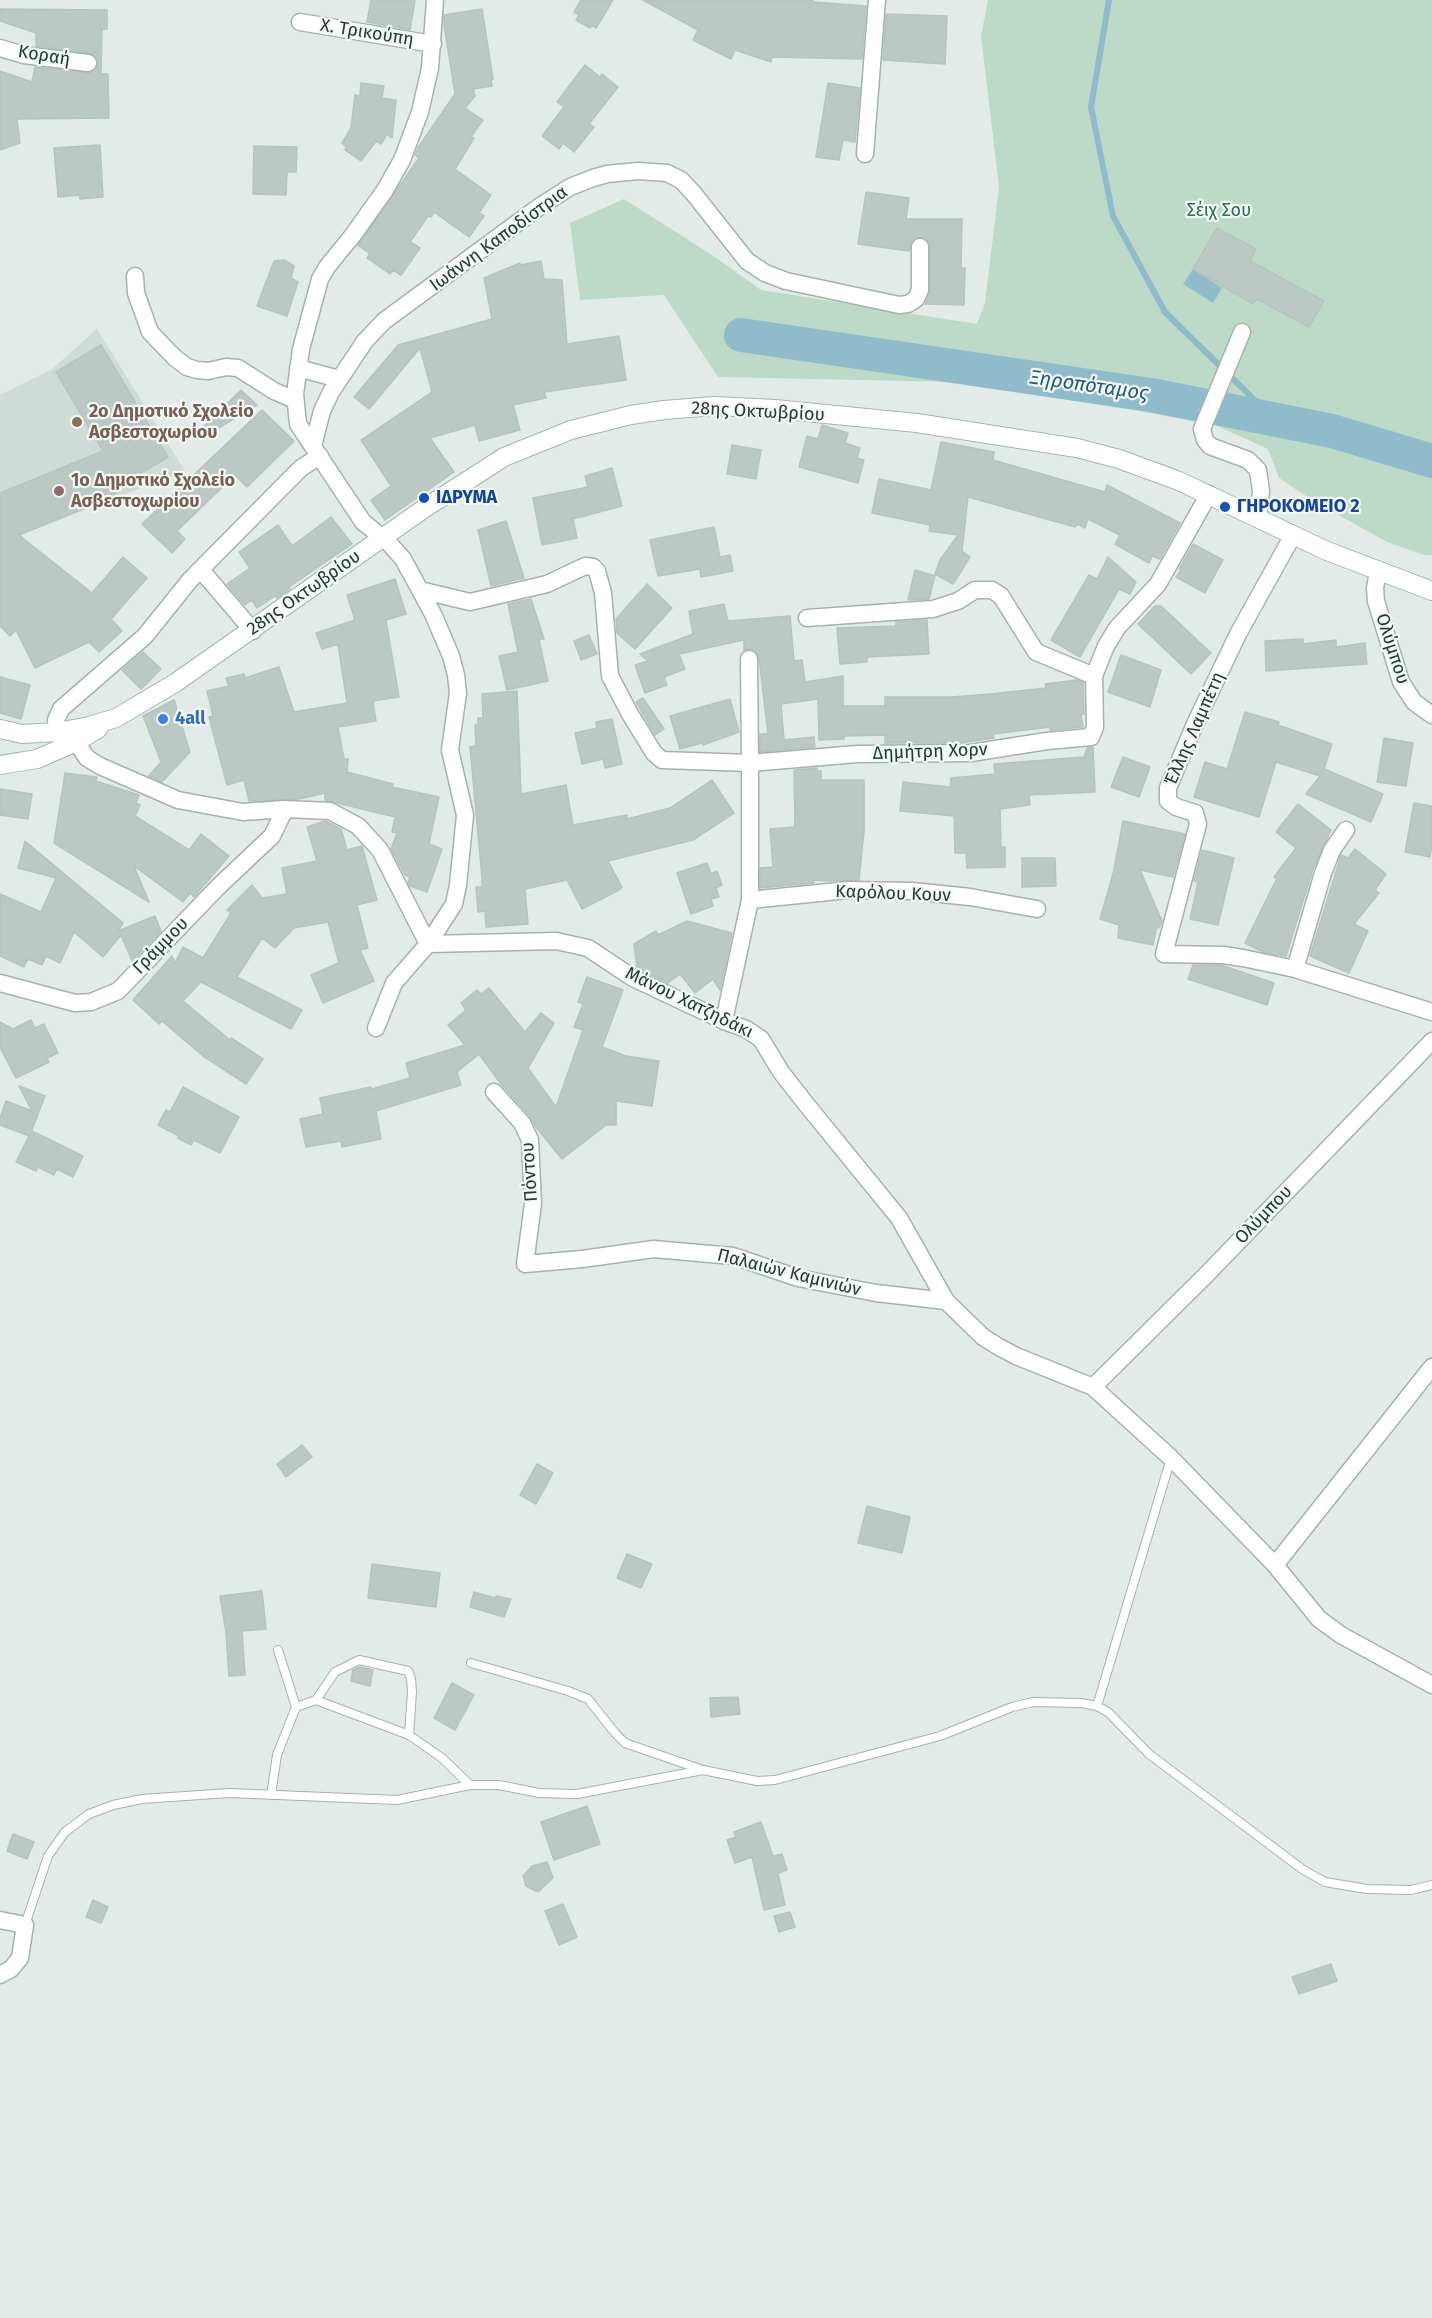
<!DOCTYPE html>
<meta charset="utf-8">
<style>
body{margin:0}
canvas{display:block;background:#e2ebe8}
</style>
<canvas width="1432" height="2318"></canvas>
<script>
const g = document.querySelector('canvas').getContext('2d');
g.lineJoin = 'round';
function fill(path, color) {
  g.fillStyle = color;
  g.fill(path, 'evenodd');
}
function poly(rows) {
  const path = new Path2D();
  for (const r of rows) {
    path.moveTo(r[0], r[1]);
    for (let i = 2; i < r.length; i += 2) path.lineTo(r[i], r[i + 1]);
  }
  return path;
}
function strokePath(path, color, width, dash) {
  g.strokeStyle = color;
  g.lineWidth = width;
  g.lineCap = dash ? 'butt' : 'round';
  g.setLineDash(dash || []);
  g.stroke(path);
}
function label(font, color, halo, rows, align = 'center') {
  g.font = font + ' "Fira Sans",sans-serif';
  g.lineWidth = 4.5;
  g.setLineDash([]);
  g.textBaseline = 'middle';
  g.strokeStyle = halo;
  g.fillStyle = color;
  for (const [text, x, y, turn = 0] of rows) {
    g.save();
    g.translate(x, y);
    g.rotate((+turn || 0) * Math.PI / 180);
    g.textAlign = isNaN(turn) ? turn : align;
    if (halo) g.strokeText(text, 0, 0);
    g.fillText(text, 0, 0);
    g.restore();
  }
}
const built = poly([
 [97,329,185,471,0,543,0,395,51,370]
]);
const green = poly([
 [988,0,1432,0,1432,555,1424,555,1387,542,1315,502,1279,478,1268,449,1215,425,1138,411,956,382,718,377,664,295,580,300,570,223,624,199,712,255,761,290,977,324,985,303,999,187,981,36]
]);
const water = poly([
 [1193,269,1222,288,1213,303,1183,284]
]);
const stream = poly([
 [1109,0,1091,107,1113,216,1165,312,1275,420]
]);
const river = poly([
 [741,335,1151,395,1332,431,1432,461]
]);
const building = poly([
 [371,0,415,0,410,30,367,22,371,0],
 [581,0,613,0,596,28,592,25,590,28,576,20,579,15,574,12,581,0],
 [643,0,813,0,813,2,866,6,862,59,772,57,771,62,735,50,731,59,693,40,698,30,643,0],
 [0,9,107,10,107,29,102,29,101,74,108,74,109,118,17,119,20,143,0,150,0,71,32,82,35,67,87,73,96,70,98,64,97,58,90,53,36,46,36,33,0,21,0,9],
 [482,9,493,79,491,80,492,86,473,89,475,96,465,108,483,120,471,137,474,138,455,169,491,195,479,213,484,216,469,237,434,212,431,217,428,216,410,242,420,248,401,275,393,270,390,274,367,258,370,254,358,245,419,158,415,155,419,146,455,94,444,25,444,15,482,9],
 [886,14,947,16,945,64,883,60,886,14],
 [585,65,600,77,602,74,618,87,589,124,594,127,574,152,563,143,559,149,542,136,564,107,557,102,585,65],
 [361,83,384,86,382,98,396,100,392,138,387,134,381,144,376,141,361,161,345,150,346,147,342,143,351,128,355,95,360,96,361,83],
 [828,83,860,88,855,142,843,140,839,160,816,157,828,83],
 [100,145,103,197,80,199,80,195,58,197,54,148,100,145],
 [254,146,297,147,296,172,287,172,286,195,253,194,254,146],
 [866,192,909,198,906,219,962,219,961,268,965,268,964,305,925,304,930,290,930,247,926,238,921,237,914,238,911,242,909,251,858,244,866,192],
 [1217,228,1256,249,1250,261,1324,301,1309,327,1257,299,1253,304,1193,269,1217,228],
 [284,260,294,266,291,278,298,282,287,316,257,306,274,261,284,260],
 [541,261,544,279,562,280,567,344,619,336,626,380,544,392,546,398,513,405,520,430,479,441,475,425,430,438,454,472,385,520,371,500,391,486,361,440,432,392,420,348,369,409,354,397,398,345,492,319,484,278,520,263,520,265,541,261],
 [101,345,168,457,114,489,117,495,19,535,92,593,123,557,147,578,111,619,122,631,99,652,89,642,35,668,16,630,10,636,0,626,0,493,103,451,56,372,101,345],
 [241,390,257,405,200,439,196,434,241,390],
 [262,410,294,441,247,487,235,475,177,531,185,539,172,553,142,524,262,410],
 [822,425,848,433,845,443,860,448,857,458,864,460,858,483,799,467,807,436,818,439,822,425],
 [941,442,994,452,993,460,1105,492,1107,485,1180,523,1160,559,1152,556,1149,563,1115,544,1120,535,1088,519,1085,528,1078,524,1075,527,968,497,962,551,970,557,953,584,935,574,940,560,958,535,929,531,930,525,872,513,879,479,931,490,941,442],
 [732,445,761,450,756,479,727,474,732,445],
 [612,468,622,506,573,519,577,538,542,545,533,498,588,487,585,476,612,468],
 [331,517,352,544,289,587,290,589,277,598,275,596,257,608,252,600,245,605,227,584,250,568,239,552,278,525,292,546,331,517],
 [506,521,524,578,491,586,478,530,506,521],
 [714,527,720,557,730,555,733,571,701,577,700,569,658,576,650,540,714,527],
 [1193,544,1223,560,1205,593,1176,577,1181,570,1179,569,1193,544],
 [1108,557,1136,582,1130,594,1119,589,1080,657,1051,640,1089,575,1097,579,1108,557],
 [915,570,935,576,929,599,908,600,915,570],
 [395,579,406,614,386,620,399,697,373,701,376,721,338,727,344,759,348,759,347,772,393,784,392,787,439,797,429,844,442,849,427,892,410,886,408,882,410,877,405,875,391,849,397,833,392,832,395,817,325,800,325,793,299,799,249,801,244,780,227,785,209,717,213,716,207,691,229,686,226,678,244,674,245,678,279,667,294,712,347,703,338,644,322,649,316,633,355,620,347,595,395,579],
 [647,584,672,608,635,649,617,633,616,619,647,584],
 [531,599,544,639,539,640,548,681,507,690,499,656,518,652,508,604,531,599],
 [724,604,728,621,790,616,794,661,802,660,805,682,843,676,843,706,885,706,885,697,952,697,990,694,1046,688,1045,684,1077,680,1083,683,1084,714,1081,715,1083,727,1050,730,1050,727,993,734,994,738,960,743,885,743,885,735,844,736,844,739,819,740,818,699,781,704,784,740,814,737,815,747,760,752,760,734,768,734,759,658,755,650,744,650,744,640,679,654,685,669,664,677,667,685,645,693,635,665,648,661,640,654,693,634,689,611,724,604],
 [1155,606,1161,606,1211,653,1191,674,1138,624,1155,606],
 [927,620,929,654,867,657,867,662,840,664,837,628,896,626,896,622,927,620],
 [589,635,597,654,581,660,574,641,589,635],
 [1303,639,1303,644,1336,640,1336,647,1365,643,1367,664,1266,671,1265,641,1303,639],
 [143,652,161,669,141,689,122,670,143,652],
 [1121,655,1161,670,1150,707,1108,692,1121,655],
 [0,677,30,685,21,719,0,713,0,677],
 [517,691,521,794,566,785,573,825,627,815,627,819,670,808,712,780,734,813,693,840,608,861,622,887,619,890,582,909,567,880,525,889,528,924,486,927,485,911,478,912,476,887,482,887,482,878,470,747,476,746,475,725,478,724,478,718,483,718,482,694,517,691],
 [643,698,664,729,655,735,636,702,643,698],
 [730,699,739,732,703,745,702,743,680,749,670,716,730,699],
 [174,700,190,752,162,782,149,776,161,762,143,716,174,700],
 [1245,712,1279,722,1278,725,1332,744,1324,769,1383,794,1371,822,1306,794,1320,776,1276,762,1259,817,1194,797,1205,762,1227,769,1245,712],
 [612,719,622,764,605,768,603,759,582,764,575,733,597,728,596,722,612,719],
 [1384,738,1413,743,1406,786,1377,782,1384,738],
 [1093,747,1095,792,1029,795,1030,805,1000,809,1001,847,1005,847,1005,867,967,868,966,853,955,853,954,816,900,811,903,782,950,787,951,778,995,774,994,764,1084,757,1087,748,1093,747],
 [1123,757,1150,767,1139,797,1111,787,1123,757],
 [817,768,817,771,821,771,821,780,864,780,864,832,859,880,828,881,813,880,814,883,760,888,760,868,773,867,770,829,795,827,794,770,817,768],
 [65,773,97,777,96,781,139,795,136,803,140,805,135,816,189,850,201,834,229,856,194,897,190,893,183,902,134,866,149,902,54,843,65,773],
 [0,789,32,794,28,819,0,815,0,789],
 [1414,803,1432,806,1432,845,1430,857,1405,852,1414,803],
 [1298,804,1331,830,1313,869,1286,956,1263,952,1245,943,1277,878,1274,877,1296,848,1276,832,1298,804],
 [325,821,341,829,347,850,362,846,377,900,357,905,368,948,360,950,374,981,323,1003,311,975,339,963,328,922,294,928,275,948,262,938,237,977,302,1010,291,1029,201,982,183,1001,230,1040,231,1038,263,1059,246,1084,203,1056,162,1021,159,1024,133,1000,172,956,175,963,183,947,203,958,231,913,227,910,252,885,262,898,287,894,282,868,317,861,307,827,325,821],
 [1123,821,1185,834,1173,877,1140,870,1162,921,1160,926,1156,929,1153,945,1118,938,1119,925,1100,919,1113,874,1123,821],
 [25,841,123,923,118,931,155,916,161,931,132,961,121,935,103,957,74,932,60,963,46,956,42,965,28,959,24,967,0,956,0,894,41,912,56,878,18,868,25,841],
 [1355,849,1386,874,1375,890,1379,893,1354,924,1368,931,1349,973,1310,956,1341,855,1348,858,1355,849],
 [1202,850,1234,858,1218,925,1190,919,1198,882,1194,881,1202,850],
 [1022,858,1055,858,1056,886,1022,887,1022,858],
 [707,863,711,874,717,871,722,885,716,888,719,897,711,899,713,906,691,914,677,873,707,863],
 [687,921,732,933,720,990,713,979,695,993,680,974,668,983,637,968,634,944,656,931,658,935,687,921],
 [1193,965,1221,965,1274,983,1267,1005,1188,979,1193,965],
 [587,977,623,990,602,1047,626,1056,659,1061,652,1106,616,1101,616,1125,606,1125,562,1159,535,1126,530,1116,501,1084,479,1054,457,1072,461,1085,376,1111,381,1139,342,1147,341,1141,306,1147,300,1119,323,1114,320,1098,371,1087,372,1089,410,1078,406,1063,465,1045,448,1025,466,1010,461,1003,477,990,481,994,489,988,525,1032,541,1013,554,1023,528,1068,556,1107,583,1030,574,1027,583,1004,578,1002,587,977],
 [31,1020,35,1028,44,1024,58,1053,47,1058,49,1062,16,1078,0,1047,0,1022,13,1029,31,1020],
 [19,1086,45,1096,30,1135,32,1131,83,1156,73,1177,57,1169,54,1175,38,1167,36,1171,16,1162,29,1136,0,1125,0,1118,6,1101,32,1111,19,1086],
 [183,1087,239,1117,220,1153,194,1140,191,1145,178,1138,179,1136,158,1125,166,1110,170,1112,183,1087],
 [302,1445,312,1457,286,1477,277,1464,302,1445],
 [537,1464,553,1473,536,1504,520,1495,537,1464],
 [867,1506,910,1517,902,1553,858,1543,867,1506],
 [627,1554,652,1564,641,1588,617,1578,627,1554],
 [372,1564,440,1573,436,1607,368,1598,372,1564],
 [262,1591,266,1629,242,1631,245,1675,229,1676,226,1633,220,1596,262,1591],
 [474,1592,495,1598,496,1596,511,1599,504,1617,470,1607,474,1592],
 [360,1667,373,1670,370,1686,351,1681,353,1670,360,1667],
 [452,1683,474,1695,455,1730,434,1718,452,1683],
 [738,1697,740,1714,711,1717,710,1698,738,1697],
 [587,1806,600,1844,554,1860,541,1822,587,1806],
 [761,1822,773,1856,782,1854,787,1870,778,1873,785,1905,764,1910,752,1857,735,1863,727,1840,736,1837,734,1832,761,1822],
 [13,1834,34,1842,27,1859,7,1851,13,1834],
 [547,1862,553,1878,538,1892,526,1886,523,1876,532,1866,547,1862],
 [93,1900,108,1907,101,1923,86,1917,93,1900],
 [563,1904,577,1937,559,1945,545,1911,563,1904],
 [790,1912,795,1927,779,1932,774,1916,790,1912],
 [1331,1964,1337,1981,1299,1994,1292,1977,1331,1964]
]);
const lane = poly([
 [278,1650,296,1707],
 [471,1663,568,1691,588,1699,615,1733,625,1743,700,1769],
 [316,1700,335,1672,359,1660,408,1671,411,1678,412,1692,409,1735],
 [1097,1706,1171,1458],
 [271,1795,277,1755,296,1707,316,1700,409,1735,442,1758,470,1785],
 [25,1925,48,1856,65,1832,89,1814,113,1805,142,1799,229,1793,397,1800,470,1785,499,1785,539,1793,577,1794,703,1770,757,1781,775,1780,940,1736,1012,1707,1033,1702,1081,1703,1097,1706,1108,1712,1149,1754,1302,1869,1325,1882,1367,1889,1411,1890,1432,1885]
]);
const street = poly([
 [300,22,433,44],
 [0,48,24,55,88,63],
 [865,154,877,0],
 [135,276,136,293,150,332,175,358,187,367,197,370,208,371,226,367,238,368,274,391,295,400],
 [1242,332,1202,429,1205,440,1210,446,1248,460,1258,470,1261,491,1258,517],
 [298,368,339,379],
 [313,446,322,411,331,392,365,341,384,321,539,207,570,187,593,178,607,174,638,171,667,173,681,180,694,194,747,261,765,273,786,281,899,305,908,304,916,299,920,290,920,247],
 [1293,535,1238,634,1195,724,1168,788,1168,801,1176,807,1195,813,1198,824,1164,954,1223,955,1243,958,1295,969,1432,1012],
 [201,570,253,631],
 [1378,572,1375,588,1376,601,1401,682,1414,702,1432,715],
 [420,590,470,602,547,584,585,566,593,567,597,571,603,593,610,676,630,714,654,753,662,760,750,763,749,659],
 [807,618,933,609,958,601,975,590,992,590,1001,596,1036,652,1094,676],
 [58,732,56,720,61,709,145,636,190,580,301,468,320,456],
 [76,742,87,758,100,766,178,800,243,812,285,809,330,811,358,826,380,850,428,944,556,941,588,948,633,978,724,1021,746,1029,761,1039,781,1072,806,1104,899,1218,946,1301,983,1337,999,1347,1016,1356,1093,1387,1171,1458,1275,1565,1319,1619,1341,1635,1432,1685],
 [750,900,848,890,912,891,970,897,1037,909],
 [1295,969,1323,873,1332,850,1346,830],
 [0,983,75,1003,91,1002,118,991,218,887,272,836,285,809],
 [724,1021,750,900,750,763,857,754,971,753,1047,741,1091,737,1095,727,1094,676,1106,646,1117,628,1158,584,1209,494],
 [376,1028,394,983,428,944,454,904,458,885,465,815,450,750,458,693,456,675,451,656,433,614,403,559,388,542,363,522,298,424,295,394,301,349,320,279,327,267,353,235,385,190,402,160,420,112,430,68,435,0],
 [494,1092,522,1123,530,1140,533,1204,525,1264,582,1259,654,1249,733,1256,798,1278,876,1293,946,1301],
 [1093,1387,1207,1274,1432,1041],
 [1275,1565,1432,1367],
 [0,1920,25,1925,20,1958,11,1969,0,1975]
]);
const secondary = poly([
 [0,729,22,734,58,732,89,726,116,718,175,683,425,508,504,457,571,430,631,415,664,410,714,406,775,409,917,423,1077,448,1119,459,1179,481,1327,551,1432,591],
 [0,765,37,759,76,742,98,729]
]);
const markers = [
 [77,422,6,"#8d6e63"],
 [59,491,6,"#8d6e63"],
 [424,498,6,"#1a4fb4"],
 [1225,507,6,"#1a4fb4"],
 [163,719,6,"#3f7fe0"]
];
const streetNames = [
 ["Χ. Τρικούπη",367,33,9],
 ["Κοραή",44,56,9],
 ["Ιωάννη Καποδίστρια",499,239,-36],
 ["28ης Οκτωβρίου",758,412,3],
 ["28ης Οκτωβρίου",304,593,-35],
 ["Ολύμπου",1392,649,72],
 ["Έλλης Λαμπέτη",1195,729,-66],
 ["Δημήτρη Χορν",930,752,-2],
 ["Καρόλου Κουν",893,894,2],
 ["Γράμμου",161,946,-46],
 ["Μάνου Χατζηδάκι",689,1003,26],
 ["Πόντου",530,1172,-94],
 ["Ολύμπου",1264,1215,-46],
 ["Παλαιών Καμινιών",789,1273,14]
];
const parkNames = [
 ["Σέιχ Σου",1219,211]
];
const educationNames = [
 ["2ο Δημοτικό Σχολείο",89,412],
 ["Ασβεστοχωρίου",89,433],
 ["1ο Δημοτικό Σχολείο",71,481],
 ["Ασβεστοχωρίου",71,502]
];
const transitNames = [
 ["ΙΔΡΥΜΑ",436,498],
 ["ΓΗΡΟΚΟΜΕΙΟ 2",1237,507]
];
const shopNames = [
 ["4all",175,719]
];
const waterNames = [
 ["Ξηροπόταμος",1089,386,8]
];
fill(built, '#d0dbd7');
fill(green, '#bddac8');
fill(water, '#8fbbcb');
strokePath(stream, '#8fbbcb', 6);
strokePath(river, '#8fbbcb', 34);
fill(building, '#bbc8c4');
strokePath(building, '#b5c4bf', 1.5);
strokePath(lane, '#a5b2af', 10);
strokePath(street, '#a5b2af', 19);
strokePath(secondary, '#a2b6b1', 20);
strokePath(lane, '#fff', 8);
strokePath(street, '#fff', 16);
strokePath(secondary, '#fff', 18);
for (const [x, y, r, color] of markers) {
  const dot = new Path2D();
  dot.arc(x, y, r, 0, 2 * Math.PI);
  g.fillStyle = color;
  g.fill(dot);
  strokePath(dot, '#f2f8f6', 2);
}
label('18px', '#243a37', '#f2f8f6', streetNames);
label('18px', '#316e4f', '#f2f8f6', parkNames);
label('bold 18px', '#785e54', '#f2f8f6', educationNames, 'left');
label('bold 18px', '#164399', '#f2f8f6', transitNames, 'left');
label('bold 18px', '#366cbe', '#f2f8f6', shopNames, 'left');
label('italic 20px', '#235c71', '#f2f8f6', waterNames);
</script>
